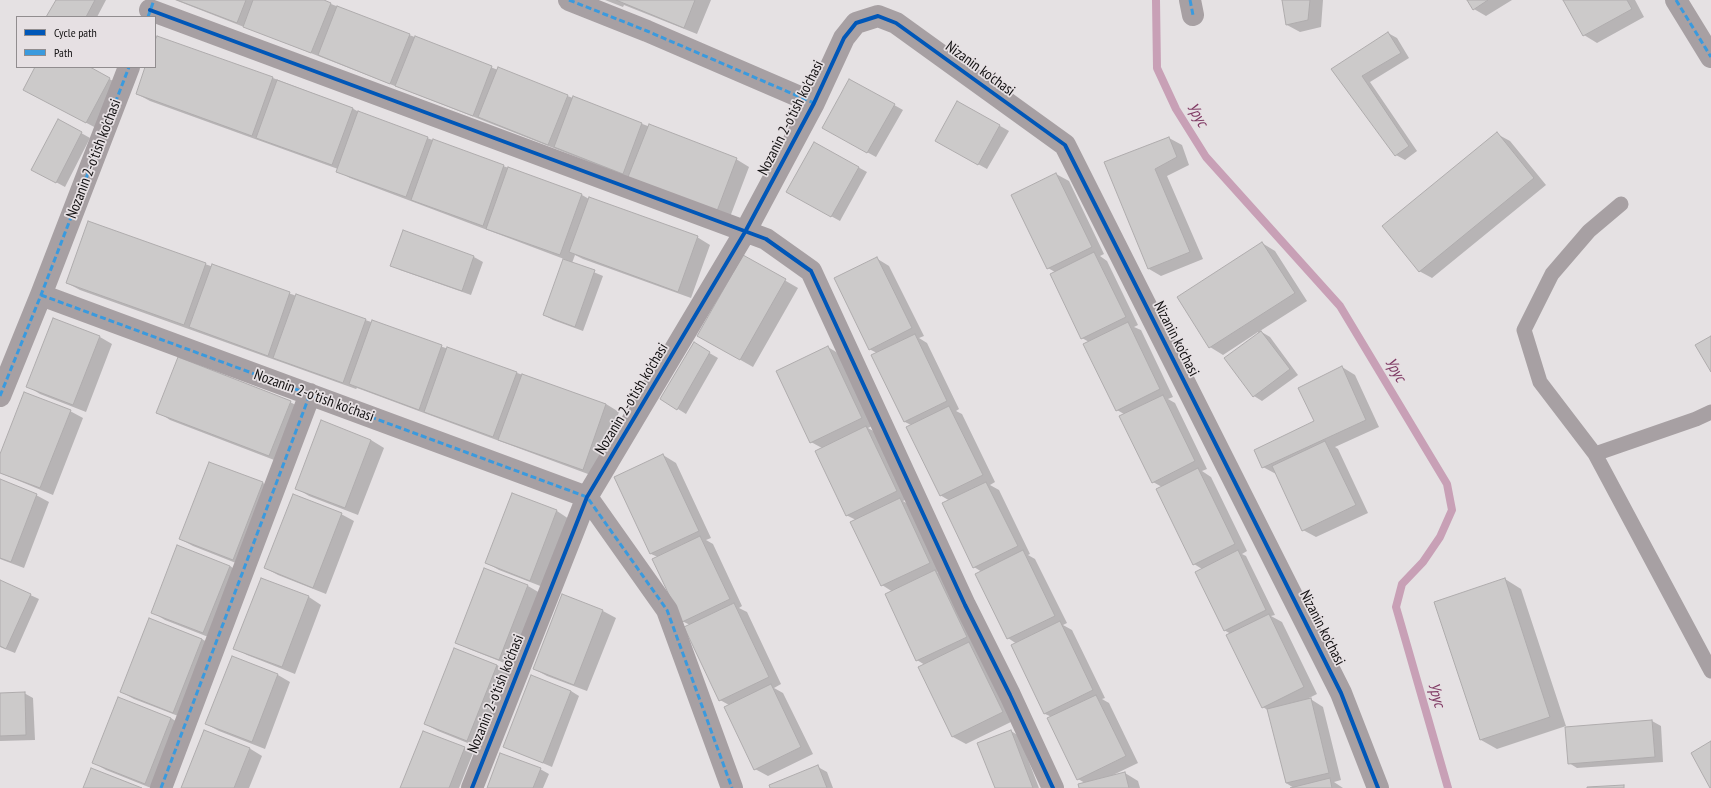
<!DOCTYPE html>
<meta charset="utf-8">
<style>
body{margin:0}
#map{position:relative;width:1711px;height:788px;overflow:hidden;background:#e5e1e3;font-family:"PT Sans Narrow",sans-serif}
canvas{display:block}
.legend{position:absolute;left:16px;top:16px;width:140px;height:52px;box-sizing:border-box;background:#e6e0e3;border:1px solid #918d8f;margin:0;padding:5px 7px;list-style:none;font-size:12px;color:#121011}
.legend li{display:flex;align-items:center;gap:8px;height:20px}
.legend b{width:20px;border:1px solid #918d8f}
</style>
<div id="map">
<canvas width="1711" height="788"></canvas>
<ul class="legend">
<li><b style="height:5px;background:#0057b8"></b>Cycle path</li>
<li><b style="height:5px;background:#3a9ade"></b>Path</li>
</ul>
</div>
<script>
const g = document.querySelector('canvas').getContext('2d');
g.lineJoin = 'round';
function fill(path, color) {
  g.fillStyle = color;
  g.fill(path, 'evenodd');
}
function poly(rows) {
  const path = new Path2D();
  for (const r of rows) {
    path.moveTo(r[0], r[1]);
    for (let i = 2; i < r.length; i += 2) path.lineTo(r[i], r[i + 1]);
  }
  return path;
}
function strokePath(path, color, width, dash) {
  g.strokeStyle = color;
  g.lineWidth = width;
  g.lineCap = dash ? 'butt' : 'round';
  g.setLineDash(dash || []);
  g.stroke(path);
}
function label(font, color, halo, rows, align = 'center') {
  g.font = font + ' "PT Sans Narrow",sans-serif';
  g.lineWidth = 3.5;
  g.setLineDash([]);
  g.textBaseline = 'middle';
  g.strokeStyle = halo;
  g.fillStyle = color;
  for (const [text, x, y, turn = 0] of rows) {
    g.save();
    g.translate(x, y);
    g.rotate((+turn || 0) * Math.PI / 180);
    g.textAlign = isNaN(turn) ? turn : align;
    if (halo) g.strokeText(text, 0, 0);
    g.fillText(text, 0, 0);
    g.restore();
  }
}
const shadow = poly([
 [57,0,106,0,97,17,48,17],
 [175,0,321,0,498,70,736,159,749,167,730,217],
 [605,0,711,0,697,34,624,5,623,7],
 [1283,0,1323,0,1321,27,1300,32,1287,25],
 [1468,0,1512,0,1486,16,1474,9],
 [1565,0,1635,0,1644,17,1597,43,1584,35],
 [1388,33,1397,38,1409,58,1370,82,1417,151,1405,160,1396,155,1332,70],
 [157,37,273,78,352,108,362,114,582,195,589,199,697,237,710,245,691,298,583,259,575,255,572,263,603,276,583,331,553,320,544,315,564,259,350,178,337,171,338,169,150,101,137,94,146,67,155,67,155,43],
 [36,67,88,67,122,86,100,130,37,97],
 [850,80,903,110,876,157,823,128],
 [958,102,1009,131,987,169,936,141],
 [58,120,90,138,65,187,41,174],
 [1497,134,1510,141,1546,185,1432,278,1419,271],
 [1169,138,1182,145,1189,165,1167,176,1203,259,1161,276,1149,269,1105,163],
 [814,143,867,172,840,221,787,192],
 [1056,174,1069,181,1104,254,1100,256,1107,261,1138,325,1134,327,1141,330,1173,397,1168,399,1175,403,1207,469,1202,471,1211,477,1247,551,1242,554,1246,556,1275,615,1271,616,1282,622,1317,694,1309,698,1323,707,1341,780,1334,782,1343,788,1294,788,1286,783,1269,711,1263,707,1231,634,1224,630,1202,569,1194,564,1162,487,1153,482,1124,414,1117,410,1089,342,1082,338,1055,272,1048,268],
 [403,232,474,257,483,262,471,295,400,270,392,265],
 [1262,243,1275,251,1307,301,1260,331,1270,337,1298,375,1262,401,1254,396,1258,332,1223,355,1210,347],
 [743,256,798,288,753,367,698,336],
 [876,258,889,266,924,336,919,338,927,343,959,409,956,411,962,414,995,482,990,485,999,490,1030,554,1028,555,1035,559,1067,623,1063,625,1072,630,1105,698,1102,699,1109,703,1138,763,1113,775,1125,773,1138,781,1140,788,1080,788,1085,783,1078,779,1052,717,1045,714,1012,646,1017,644,1008,638,982,572,974,567,950,501,940,495,911,425,905,422,873,356,877,353,869,349],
 [205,264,606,404,619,412,596,477,357,388,356,389,80,290,67,283],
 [100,337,112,344,86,412,40,394,27,386],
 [694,344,718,358,686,414,662,399],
 [828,347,841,355,874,425,868,428,879,434,909,498,903,501,913,507,942,570,937,572,948,579,1015,720,966,744,953,737,925,665,917,660,893,592,882,585,856,520,846,515,822,448,811,442],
 [1342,367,1355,375,1379,427,1335,447,1338,449,1368,513,1316,537,1303,530,1276,474,1263,467,1316,421],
 [290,402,303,409,282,463,170,420,158,412],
 [70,411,83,418,53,495,0,473,0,456],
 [371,440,384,448,358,515,309,496,296,488],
 [663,455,676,463,711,538,706,540,713,544,742,606,739,608,747,612,781,684,774,688,783,693,813,754,768,776,755,769,729,705,720,700,690,625,682,621,658,557,651,554,615,478],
 [210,463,263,483,276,490,246,567,193,546,180,539],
 [0,480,36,495,49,502,24,568,0,559],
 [513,494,557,511,569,519,543,587,499,570,487,563],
 [341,514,354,521,326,594,278,575,265,568],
 [230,566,242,574,216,640,165,620,152,612],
 [484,569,528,586,540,593,512,666,469,649,456,642],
 [261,579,309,597,321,605,295,674,247,655,234,648],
 [1505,579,1521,589,1566,726,1497,749,1481,740],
 [0,581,39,599,15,653,0,647],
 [563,595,603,611,616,618,587,691,547,676,534,669],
 [149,619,202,639,215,647,186,719,134,699,121,692],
 [455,649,497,665,510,673,480,748,438,731,425,724],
 [278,675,290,682,265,749,219,731,206,724],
 [571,691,579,696,552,767,505,747],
 [24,693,33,698,35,740,0,741,0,694],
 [171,718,183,726,151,788,106,770,94,763],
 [1652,721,1661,726,1663,762,1577,768,1569,763],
 [1011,731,1019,736,1039,788,996,788],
 [249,748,262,756,249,788,182,788],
 [464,748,473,753,459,788,401,788],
 [818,767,827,772,833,788,771,788],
 [540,769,549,774,543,788,488,788]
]);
const stream = poly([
 [1156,0,1157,68,1176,109,1206,157,1340,306,1447,484,1452,510,1440,537,1423,562,1402,584,1396,607,1448,788]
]);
const building = poly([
 [56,0,95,0,86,17,46,17,56,0],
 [177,0,246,0,237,23,177,0],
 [253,0,324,0,331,3,311,53,243,27,253,0],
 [616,0,695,0,684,28,616,0],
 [1282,0,1310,0,1308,20,1286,25,1282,0],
 [1467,0,1488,0,1473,10,1467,0],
 [1563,0,1627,0,1632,9,1583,36,1563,0],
 [337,6,410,34,390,84,318,55,337,6],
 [1388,32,1401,53,1362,76,1409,146,1395,156,1331,69,1388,32],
 [157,36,273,77,252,136,136,94,145,67,155,67,155,40,157,36],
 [415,36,492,66,473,116,395,86,415,36],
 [35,67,90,67,110,78,86,123,23,90,35,67],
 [498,67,568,95,548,145,478,117,498,67],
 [849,79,895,104,867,153,822,128,849,79],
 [277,80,353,108,332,165,256,138,277,80],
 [573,96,642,123,623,174,554,147,573,96],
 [957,101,1000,125,978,165,935,141,957,101],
 [358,111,428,137,406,197,336,172,358,111],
 [58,119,82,132,56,183,31,170,58,119],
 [649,124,737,158,717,211,628,177,649,124],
 [1497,132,1534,178,1419,272,1382,226,1497,132],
 [1169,137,1177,157,1155,169,1190,252,1148,269,1104,162,1169,137],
 [433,139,504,165,483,226,411,200,433,139],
 [814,142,859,167,831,217,786,192,814,142],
 [508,167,582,194,560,255,486,229,508,167],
 [1056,173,1092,247,1047,269,1011,195,1056,173],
 [589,197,698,236,678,292,569,252,589,197],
 [88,221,206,263,184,325,66,283,88,221],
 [403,230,474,256,462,291,390,266,403,230],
 [1262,242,1295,293,1209,348,1177,297,1262,242],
 [1094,252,1126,317,1081,339,1050,274,1094,252],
 [743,255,786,279,740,360,697,336,743,255],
 [877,257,912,328,869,350,834,278,877,257],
 [563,259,595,270,575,327,543,315,563,259],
 [212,264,290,292,268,356,189,327,212,264],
 [296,294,366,319,343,383,273,358,296,294],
 [53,318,100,336,73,405,26,387,53,318],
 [372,320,442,345,419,410,349,384,372,320],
 [1128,322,1160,389,1116,411,1083,344,1128,322],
 [1261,331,1290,369,1253,397,1224,358,1261,331],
 [915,334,947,401,904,422,871,355,915,334],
 [1711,336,1711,372,1695,345,1711,336],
 [694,342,710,352,677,410,660,399,694,342],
 [828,346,862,418,810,443,776,371,828,346],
 [447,347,517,372,493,437,424,412,447,347],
 [178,357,291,401,269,456,156,413,178,357],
 [1342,366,1366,420,1262,468,1254,450,1314,421,1298,388,1342,366],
 [522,374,606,404,583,470,498,440,522,374],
 [24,392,71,410,40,488,0,473,0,454,24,392],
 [1163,395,1195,461,1152,483,1119,416,1163,395],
 [949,406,983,475,940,496,906,427,949,406],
 [321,420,371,440,345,508,295,489,321,420],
 [866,426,897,491,846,516,815,451,866,426],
 [1325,441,1356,505,1302,531,1272,466,1325,441],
 [663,454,699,531,650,554,614,477,663,454],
 [209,462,263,482,233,560,179,539,209,462],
 [1198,468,1235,544,1193,565,1156,489,1198,468],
 [0,479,37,494,11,562,0,558,0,479],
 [986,482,1018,546,973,568,942,503,986,482],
 [512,493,557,510,530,581,485,563,512,493],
 [293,494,342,513,313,588,264,568,293,494],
 [900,498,930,563,881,586,850,522,900,498],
 [700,536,730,599,682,622,652,559,700,536],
 [177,545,230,566,203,633,151,613,177,545],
 [1023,550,1055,616,1007,639,975,574,1023,550],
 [1238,550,1266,610,1224,631,1195,572,1238,550],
 [484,568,528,585,499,660,455,643,484,568],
 [935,570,967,637,916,661,885,594,935,570],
 [261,578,309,596,282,667,233,649,261,578],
 [1505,578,1550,717,1480,740,1434,602,1505,578],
 [0,580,31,594,6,649,0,646,0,580],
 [562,594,603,610,574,685,533,669,562,594],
 [734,603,769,677,719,701,684,627,734,603],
 [1269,614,1304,687,1262,708,1226,635,1269,614],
 [149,618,202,639,173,713,120,692,149,618],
 [1060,621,1093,690,1044,714,1011,645,1060,621],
 [969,642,1003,712,952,737,918,667,969,642],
 [454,648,497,665,467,741,424,724,454,648],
 [232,656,278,674,252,742,205,724,232,656],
 [531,675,571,691,543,763,503,747,531,675],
 [771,684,801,747,754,770,724,707,771,684],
 [25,692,26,735,0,736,0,693,25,692],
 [1096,695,1126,756,1077,780,1047,718,1096,695],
 [118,697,171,718,145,784,92,763,118,697],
 [1311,698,1329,773,1286,783,1267,709,1311,698],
 [1652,720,1655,757,1568,764,1565,727,1652,720],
 [204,730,250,748,234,788,181,788,204,730],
 [1011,730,1033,788,995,788,977,743,1011,730],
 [423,731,465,747,449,788,400,788,423,731],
 [1711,741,1711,788,1710,788,1691,753,1711,741],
 [500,753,541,768,533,788,487,788,500,753],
 [818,765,827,788,770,788,769,785,818,765],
 [91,768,142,788,83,788,91,768],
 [1125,772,1129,788,1079,788,1078,784,1125,772],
 [1330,778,1332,788,1290,788,1330,778],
 [1624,785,1624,788,1587,788,1587,787,1624,785]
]);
const lane = poly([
 [1621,204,1589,231,1552,274,1524,330,1540,382,1595,454,1711,671],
 [1595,454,1696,419,1711,412]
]);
const street = poly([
 [569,0,647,31,814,103],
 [1190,0,1193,15],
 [1676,0,1711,57],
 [150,10,766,239,811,271,965,605,1010,695,1053,788],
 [41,295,587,497,667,610,732,788],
 [0,396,41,295,129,67],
 [161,788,310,394],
 [472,788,587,497,745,232,814,103,844,38,856,23,878,16,896,23,1065,145,1341,693,1378,788]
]);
const quiet = poly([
 [569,0,647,31,814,103],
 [1190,0,1193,15],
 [1676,0,1711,57],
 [148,17,154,0],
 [41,295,587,497,667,610,732,788],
 [0,396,41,295,129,67],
 [161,788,310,394]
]);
const cycleway = poly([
 [150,10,766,239,811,271,965,605,1010,695,1053,788],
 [472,788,587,497,745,232,814,103,844,38,856,23,878,16,896,23,1065,145,1341,693,1378,788]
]);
const streetNames = [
 ["Nizanin ko'chasi",980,69,36],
 ["Nozanin 2-o'tish ko'chasi",791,118,-63],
 ["Nozanin 2-o'tish ko'chasi",94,159,-69],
 ["Nizanin ko'chasi",1176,339,63],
 ["Nozanin 2-o'tish ko'chasi",314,396,20],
 ["Nozanin 2-o'tish ko'chasi",632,399,-59],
 ["Nizanin ko'chasi",1322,628,63],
 ["Nozanin 2-o'tish ko'chasi",496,694,-68]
];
const waterNames = [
 ["Урус",1197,115,59],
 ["Урус",1395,370,59],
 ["Урус",1436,695,74]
];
fill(shadow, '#0003');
strokePath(stream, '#c8a0b6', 8);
fill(building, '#cccaca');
strokePath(building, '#afacad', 1);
strokePath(lane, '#a7a0a3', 15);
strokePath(street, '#a7a0a3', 22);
strokePath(quiet, '#3a9ade', 3, [6, 3]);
strokePath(cycleway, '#0057b8', 4);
label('15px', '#121011', '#e6e0e3', streetNames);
label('italic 16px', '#7f3963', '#e6e0e3', waterNames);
</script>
